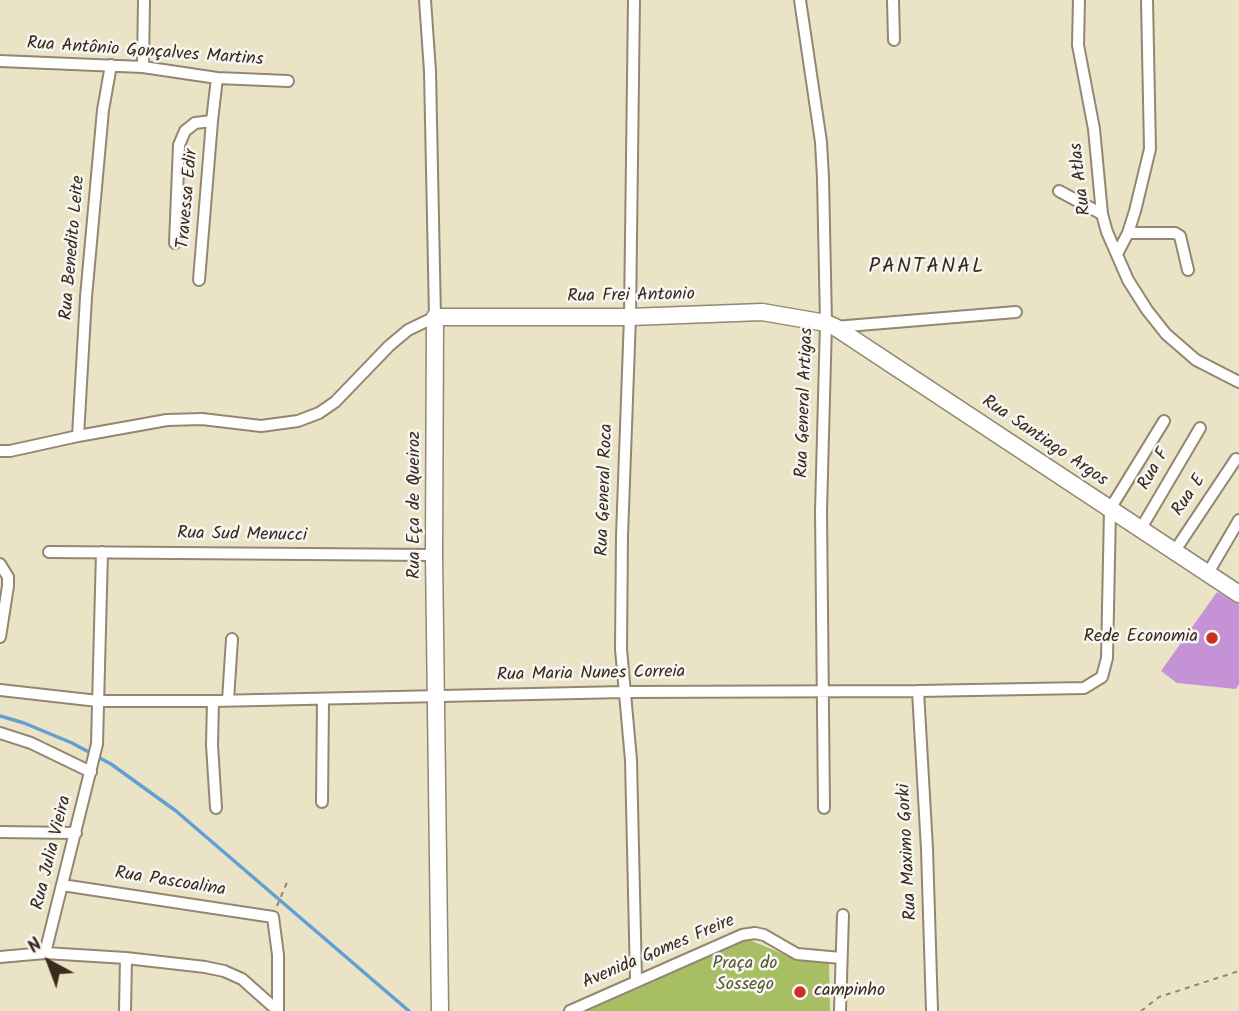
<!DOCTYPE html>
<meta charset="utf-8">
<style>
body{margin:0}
#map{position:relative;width:1239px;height:1011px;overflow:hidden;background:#ebe3c5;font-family:Kalam,sans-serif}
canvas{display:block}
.north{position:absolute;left:14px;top:927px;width:70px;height:70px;-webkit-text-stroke:5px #f6f6f2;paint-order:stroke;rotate:319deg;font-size:19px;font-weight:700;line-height:28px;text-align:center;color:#3b2a1e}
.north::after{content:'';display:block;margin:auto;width:24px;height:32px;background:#3b2a1e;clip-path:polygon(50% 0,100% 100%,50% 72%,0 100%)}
</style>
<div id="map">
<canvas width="1239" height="1011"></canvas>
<div class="north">N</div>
</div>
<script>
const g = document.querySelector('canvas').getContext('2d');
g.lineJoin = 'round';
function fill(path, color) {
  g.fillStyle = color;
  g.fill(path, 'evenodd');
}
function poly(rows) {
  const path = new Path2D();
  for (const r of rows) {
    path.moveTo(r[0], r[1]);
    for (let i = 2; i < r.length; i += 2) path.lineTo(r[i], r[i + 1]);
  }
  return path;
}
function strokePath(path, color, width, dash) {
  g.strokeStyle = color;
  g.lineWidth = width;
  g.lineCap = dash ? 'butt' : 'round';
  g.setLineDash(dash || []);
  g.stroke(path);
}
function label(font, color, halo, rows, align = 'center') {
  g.font = font + ' Kalam,sans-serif';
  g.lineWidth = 5;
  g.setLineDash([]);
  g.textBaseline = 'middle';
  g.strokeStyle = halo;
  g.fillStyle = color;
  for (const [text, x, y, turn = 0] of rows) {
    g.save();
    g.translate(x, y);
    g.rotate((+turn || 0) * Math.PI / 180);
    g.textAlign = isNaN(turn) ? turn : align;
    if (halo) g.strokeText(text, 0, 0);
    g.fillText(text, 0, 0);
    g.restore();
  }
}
const green = poly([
 [745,938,783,954,802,960,829,962,830,1011,579,1011]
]);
const stream = poly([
 [0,716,24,723,72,743,111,764,176,811,409,1011]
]);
const building = poly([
 [1217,592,1239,604,1239,684,1236,689,1177,683,1161,671]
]);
const path = poly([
 [277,906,288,880],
 [1141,1011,1159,997,1239,971]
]);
const street = poly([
 [634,0,630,317,622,536,621,649,631,760,636,980],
 [800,0,821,142,823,178,826,323,821,511,824,808],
 [893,0,894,40],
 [1079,0,1078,45,1094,129,1102,214,1107,232,1128,280,1147,310,1166,334,1196,360,1239,382],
 [0,61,143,67,217,78,288,81],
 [143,67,144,0],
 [1059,191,1102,214],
 [1128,233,1175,233,1180,236,1188,270],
 [175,243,179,145,185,131,195,123,212,121],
 [1117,254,1128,233,1135,211,1150,149,1147,0],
 [199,280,212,121,217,78],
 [835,327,1016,312],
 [78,436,86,297,103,110,111,65],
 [0,451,10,451,78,436,167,420,202,419,261,426,298,421,319,413,335,402,389,346,408,330,435,317,430,71,425,0],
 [1140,530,1200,428],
 [49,552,434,555],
 [1174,552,1236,459],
 [0,564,8,577,8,586,0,637],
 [1208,573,1239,520],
 [0,690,98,701,213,701,624,692,918,691,1084,688,1102,677,1107,658,1110,509,1164,421],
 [918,691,927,849,932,1011],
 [228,700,232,639],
 [213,701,212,745,216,808],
 [0,733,31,743,91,772],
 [322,802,323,699],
 [0,832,76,833],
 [62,885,273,917,278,955,278,1011],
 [45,953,97,744,102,552],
 [0,957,45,953,126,958,205,967,224,971,242,979,278,1011],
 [125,1011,126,958],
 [570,1011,742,935,755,933,764,935,797,954,841,958],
 [840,1011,843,915]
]);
const secondary = poly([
 [440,1011,434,555,435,317,630,317,762,312,826,323,835,327,1239,594]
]);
const markers = [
 [1212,638,7,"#c8321e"],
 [800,992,7,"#c8321e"]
];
const streetNames = [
 ["Rua Antônio Gonçalves Martins",145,53,4],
 ["Rua Atlas",1082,179,-97],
 ["Travessa Edir",189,199,-85],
 ["Rua Benedito Leite",74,248,-85],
 ["Rua Frei Antonio",631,297,-1],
 ["Rua General Artigas",806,403,-88],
 ["Rua Santiago Argos",1044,442,34],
 ["Rua F",1155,470,-60],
 ["Rua General Roca",606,490,-88],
 ["Rua E",1190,496,-56],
 ["Rua Eça de Queiroz",416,505,-90],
 ["Rua Sud Menucci",242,536,1],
 ["Rua Maria Nunes Correia",591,675,-1],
 ["Rua Maximo Gorki",909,852,-93],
 ["Rua Julia Vieira",53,853,-76],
 ["Rua Pascoalina",170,883,9],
 ["Avenida Gomes Freire",659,953,-23]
];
const poiNames = [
 ["Rede Economia",1198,638],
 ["campinho",814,992,"left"]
];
const parkNames = [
 ["Praça do",745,965],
 ["Sossego",745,986]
];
const quarterNames = [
 ["PANTANAL",927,268]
];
fill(green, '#a8be63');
strokePath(stream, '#629fd3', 3.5);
fill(building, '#c593d5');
strokePath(street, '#938672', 14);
strokePath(secondary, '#938672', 19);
strokePath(path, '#938672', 2, [5, 5]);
strokePath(street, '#fff', 10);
strokePath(secondary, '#fff', 16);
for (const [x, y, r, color] of markers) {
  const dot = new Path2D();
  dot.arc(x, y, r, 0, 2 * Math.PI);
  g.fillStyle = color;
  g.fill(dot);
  strokePath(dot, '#f6f6f2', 2.5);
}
label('18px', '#3b2a1e', '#f6f6f2', streetNames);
label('18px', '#3b2a1e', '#f6f6f2', poiNames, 'right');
label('18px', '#5c5633', '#f6f6f2', parkNames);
g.letterSpacing = '2px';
label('21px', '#3b2a1e', '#f6f6f2', quarterNames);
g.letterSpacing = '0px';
</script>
